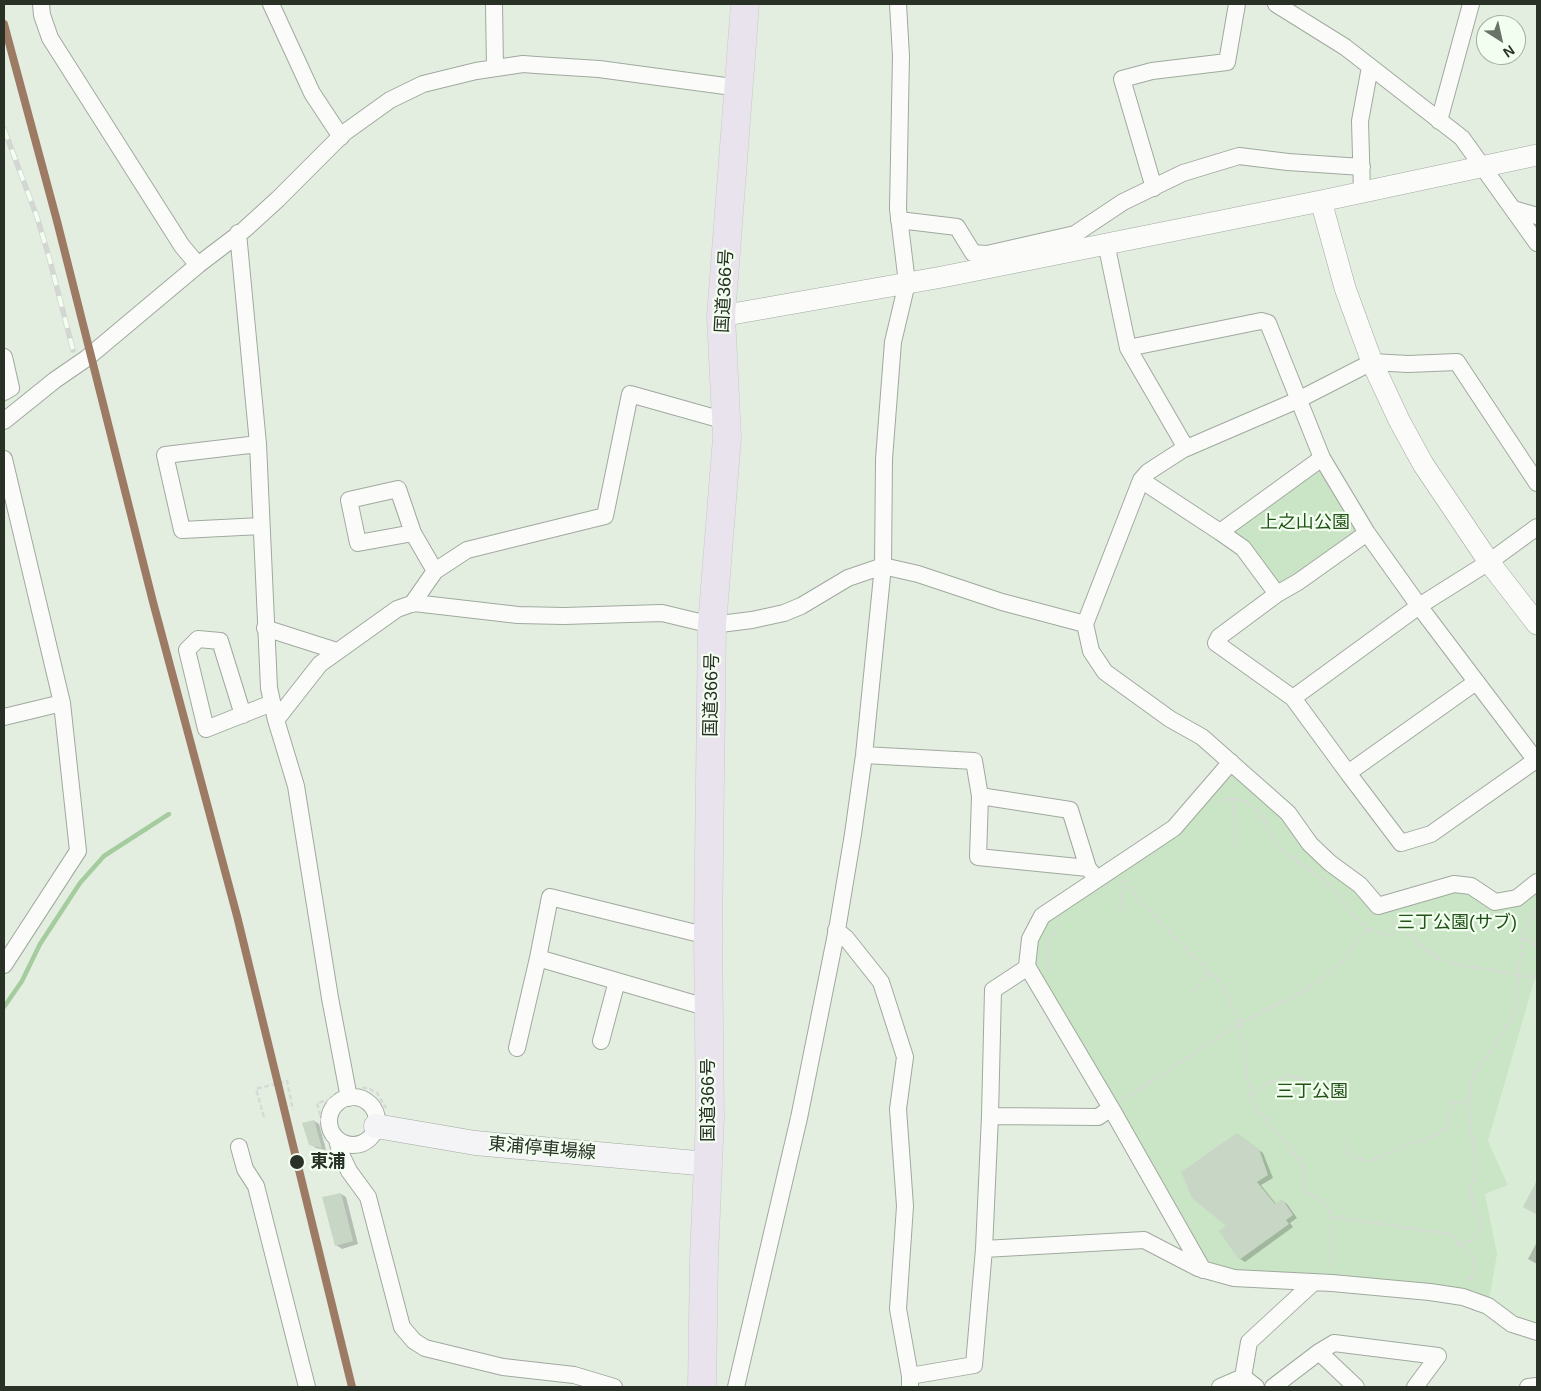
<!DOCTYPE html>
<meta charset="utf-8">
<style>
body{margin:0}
#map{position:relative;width:1541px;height:1391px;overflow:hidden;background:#e3eee1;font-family:Helvetica,sans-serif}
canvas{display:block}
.frame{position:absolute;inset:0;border:5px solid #293127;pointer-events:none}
.north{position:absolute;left:1476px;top:15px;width:50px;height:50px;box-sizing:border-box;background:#f2feef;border:1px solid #a2ac9f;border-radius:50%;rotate:145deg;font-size:14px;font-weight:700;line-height:20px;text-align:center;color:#293127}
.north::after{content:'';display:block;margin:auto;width:18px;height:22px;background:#6a7368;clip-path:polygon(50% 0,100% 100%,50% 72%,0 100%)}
</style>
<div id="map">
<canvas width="1541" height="1391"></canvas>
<div class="frame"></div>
<div class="north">N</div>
</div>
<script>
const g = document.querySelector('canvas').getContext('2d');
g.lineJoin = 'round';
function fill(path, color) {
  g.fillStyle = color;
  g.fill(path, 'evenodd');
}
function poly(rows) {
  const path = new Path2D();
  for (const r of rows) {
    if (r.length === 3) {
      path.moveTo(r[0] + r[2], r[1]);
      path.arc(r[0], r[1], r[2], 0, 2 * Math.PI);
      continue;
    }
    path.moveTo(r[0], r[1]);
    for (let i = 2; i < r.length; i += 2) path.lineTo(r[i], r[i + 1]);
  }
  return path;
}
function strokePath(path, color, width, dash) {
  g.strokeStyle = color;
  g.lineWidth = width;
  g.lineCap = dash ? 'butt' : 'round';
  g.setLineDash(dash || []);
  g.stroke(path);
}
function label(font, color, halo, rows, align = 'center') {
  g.font = font + ' Helvetica,"Noto Sans JP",sans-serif';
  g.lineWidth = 4.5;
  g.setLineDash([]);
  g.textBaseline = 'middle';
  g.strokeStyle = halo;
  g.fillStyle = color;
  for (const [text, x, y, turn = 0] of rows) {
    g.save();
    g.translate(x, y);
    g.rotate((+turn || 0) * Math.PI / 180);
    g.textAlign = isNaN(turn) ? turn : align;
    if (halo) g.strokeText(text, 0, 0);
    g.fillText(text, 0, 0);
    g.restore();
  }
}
const built = poly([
 [1535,978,1537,978,1537,1332,1488,1306,1485,1194,1508,1185,1488,1141]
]);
const green = poly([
 [1316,469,1322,471,1355,528,1355,533,1281,584,1274,583,1232,534,1234,528],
 [1231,762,1378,906,1454,884,1495,902,1537,882,1537,978,1535,978,1488,1141,1508,1185,1485,1194,1497,1254,1488,1306,1203,1270,1028,967,1042,916,1174,828]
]);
const shadow = poly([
 [314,1121,319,1124,326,1150,316,1148,310,1144],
 [1242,1138,1263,1153,1273,1178,1261,1185,1277,1205,1282,1201,1287,1204,1297,1218,1290,1223,1293,1227,1245,1262,1240,1259,1228,1227],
 [341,1194,346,1197,358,1244,342,1249,336,1245],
 [1537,1242,1537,1264,1528,1259]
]);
const stream = poly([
 [4,1007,22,981,40,944,80,883,104,856,169,814]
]);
const building = poly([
 [314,1120,322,1148,309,1145,302,1123],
 [1237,1133,1259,1149,1268,1175,1257,1182,1275,1204,1282,1199,1293,1215,1286,1220,1289,1224,1239,1260,1219,1231,1226,1226,1192,1198,1181,1172],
 [1537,1180,1537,1215,1523,1207],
 [341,1193,353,1241,335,1246,322,1197]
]);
const path = poly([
 [1234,798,1236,850],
 [1124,880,1161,924,1222,985,1240,1023,1247,1076,1255,1108,1286,1142,1306,1170,1306,1193,1323,1201,1332,1217,1331,1267],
 [1537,908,1531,913,1537,922],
 [1120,912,1122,880],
 [1390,919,1435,957,1460,965,1537,978],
 [1369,929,1386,936,1400,929],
 [1524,937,1531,913],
 [1050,972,1047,963,1049,939,1059,924],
 [1192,993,1210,971],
 [362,1088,368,1088,377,1093,386,1108],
 [1251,1093,1269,1083,1290,1075,1312,1083,1340,1103],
 [1123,1100,1240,1023,1306,990,1337,966,1369,929,1356,919,1342,899,1326,882,1297,862,1280,847,1259,812,1246,802,1234,798,1217,802],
 [1468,1101,1473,1076,1515,1013,1518,975,1524,937,1537,946],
 [264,1117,256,1089,287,1081,293,1110],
 [324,1130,317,1103,328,1100,334,1096],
 [1332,1217,1451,1234,1459,1245,1474,1240,1480,1226,1470,1188,1479,1170,1473,1146,1468,1101,1452,1103,1447,1128,1431,1138,1402,1146,1370,1162,1349,1156,1344,1138],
 [1459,1245,1473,1258,1475,1270,1469,1283]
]);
const minor = poly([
 [41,4,42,15,50,38,182,246,198,265],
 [271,4,312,93,341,137],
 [494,4,495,68],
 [1276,4,1345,47,1462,138,1537,243],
 [1439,121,1471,4],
 [1154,188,1122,79,1152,71,1227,62,1237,4],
 [1362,192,1360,121,1370,67],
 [1513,209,1537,216],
 [899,220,957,227,973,253,987,254,1075,234,1123,202,1183,173,1239,156,1288,162,1362,167],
 [238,233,258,444,269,688,276,720,296,786,330,998,349,1098],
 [1106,243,1128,348,1186,448],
 [1128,348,1261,321,1268,323,1322,458,1367,533,1419,606,1537,762],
 [4,357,11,388,4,392],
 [4,421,55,380,87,358,198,265,244,230,278,199,344,133,390,100,423,84,476,71,523,64,536,65,599,69,740,88],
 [258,444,165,455,182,530,261,526],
 [4,459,62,703,78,851,4,965],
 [1141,480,1220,532,1243,548,1277,594],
 [1537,483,1457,362,1408,364,1372,362,1298,400,1182,450,1148,472,1141,480,1085,624,1091,651,1105,672,1170,719,1202,737,1288,813,1310,844,1330,863,1360,885,1378,906,1454,884,1471,886,1495,902,1517,898,1537,882],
 [1220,532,1322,458],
 [1367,533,1298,582,1277,594,1219,637,1216,643,1293,698,1348,773,1476,682],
 [435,571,467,550,605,516,630,394,726,421],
 [412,604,435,571,413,533,398,489,349,500,358,543,413,533],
 [265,628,337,651],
 [1293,698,1419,606,1489,562,1537,527],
 [243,715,220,641,198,639,187,650,206,729,272,703],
 [4,717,62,703],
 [276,720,320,664,397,609,414,603,518,615,564,616,662,613,712,625,752,620,784,613,801,606,848,578,883,566,918,574,1002,602,1085,624],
 [864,755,974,761,980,796,1070,810,1088,868,1097,879],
 [1348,773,1401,843,1431,834,1536,760],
 [980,796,978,857,1088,868],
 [836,930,846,938,881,982,905,1057,898,1109,905,1206,898,1309,910,1376,910,1387],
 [708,936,550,897,538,958,709,1008],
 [601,1041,617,981],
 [517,1048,538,958],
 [353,1121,24],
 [990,1116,1098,1117,1111,1108],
 [337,1139,340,1152,349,1171,368,1197,402,1327,414,1341,425,1348,503,1367,574,1375,614,1387],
 [239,1147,245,1169,256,1186,307,1387],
 [984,1249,1144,1240,1198,1268,1234,1278,1332,1283,1430,1292,1463,1297,1488,1306,1512,1324,1537,1332],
 [1203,1270,1111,1108,1027,966,1030,939,1042,916,1174,828,1231,762],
 [1319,1352,1356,1387],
 [910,1376,974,1365,984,1249,990,1116,993,990,1028,967],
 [1243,1377,1249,1342,1314,1282],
 [1243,1377,1256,1387],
 [736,1387,799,1118,838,924,853,834,864,755,883,566,884,459,893,342,907,283,898,209,901,56,898,4],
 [1220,1387,1243,1377],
 [1273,1387,1319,1352,1334,1343,1438,1356,1415,1387],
 [1528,1387,1537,1386]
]);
const tertiary = poly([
 [1321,201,1345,288,1372,362,1399,420,1423,464,1489,562,1537,624],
 [721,316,942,277,1321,201,1537,155]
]);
const secondary = poly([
 [376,1126,475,1143,708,1164]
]);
const trunk = poly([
 [702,1387,704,1258,710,1117,708,936,712,625,727,438,721,316,745,4]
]);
const rail = poly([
 [4,129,37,217,49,257,73,350]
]);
const rail1 = poly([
 [4,24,57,221,153,602,237,916,352,1387]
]);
const markers = [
 [297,1162,8,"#293127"]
];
const streetNames = [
 ["国道366号",725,291,-87],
 ["国道366号",712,695,-89],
 ["国道366号",709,1100,-90],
 ["東浦停車場線",542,1149,5]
];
const parkNames = [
 ["上之山公園",1305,523],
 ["三丁公園(サブ)",1457,923],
 ["三丁公園",1312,1092]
];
const stopNames = [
 ["東浦",310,1162]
];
fill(built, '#d9ecd5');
fill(green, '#cae5c5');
fill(shadow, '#0003');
strokePath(stream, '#a5cc9e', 4.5);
fill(building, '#c8d7c5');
strokePath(minor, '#a0a99e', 18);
strokePath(tertiary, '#a0a99e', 22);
strokePath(secondary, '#a0a99e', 25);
strokePath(trunk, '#c6cbc5', 29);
strokePath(path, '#d6dad5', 2.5, [5, 2.5]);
strokePath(minor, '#fbfcfa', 16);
strokePath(tertiary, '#fbfcfa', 21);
strokePath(secondary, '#f4f3f5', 24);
strokePath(trunk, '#e8e3ec', 28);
strokePath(rail, '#d3d6d2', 5.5);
strokePath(rail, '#f2feef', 4, [11]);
strokePath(rail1, '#9d7a63', 8);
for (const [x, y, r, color] of markers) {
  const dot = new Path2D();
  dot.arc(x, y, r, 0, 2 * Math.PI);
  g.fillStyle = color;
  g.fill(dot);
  strokePath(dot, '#f2feef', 2);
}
label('18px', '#293127', '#f2feef', streetNames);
label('18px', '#215216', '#f2feef', parkNames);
label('bold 18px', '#293127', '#f2feef', stopNames, 'left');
</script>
